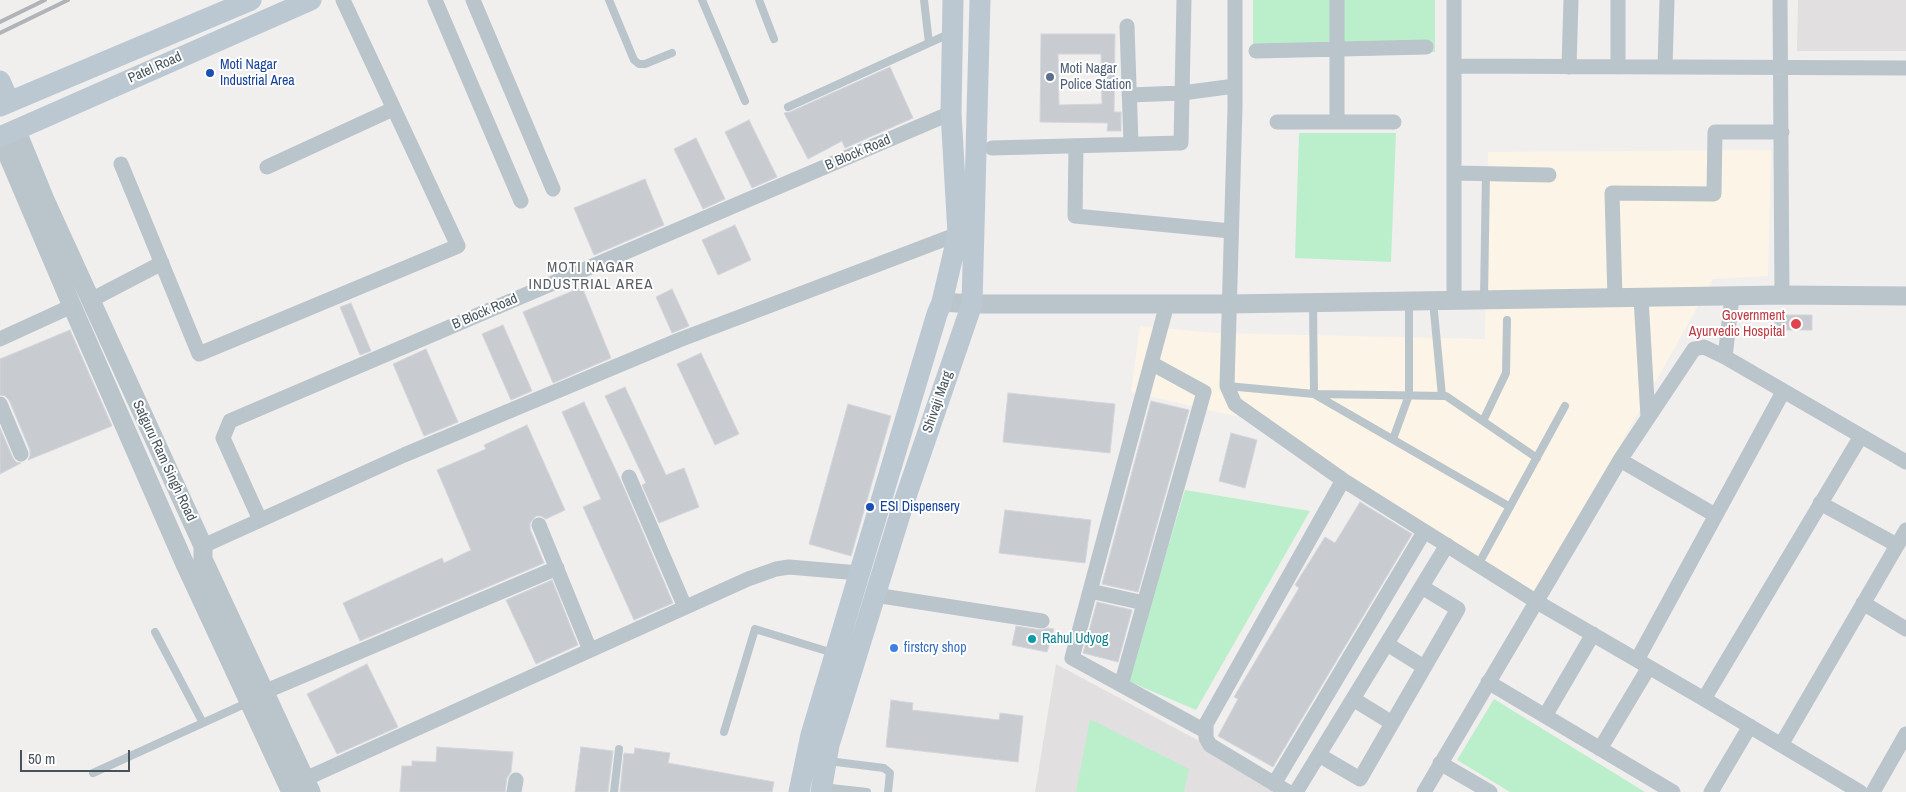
<!DOCTYPE html>
<style>
body{margin:0}
#map{position:relative;width:1906px;height:792px;overflow:hidden;background:#f1eeee;font-family:"Archivo Narrow",sans-serif}
canvas{display:block}
.scale{position:absolute;left:20px;top:750px;width:110px;height:22px;box-sizing:border-box;border:2px solid #46535c;border-top:0;padding-left:6px;font-size:15px;line-height:18px;white-space:nowrap;color:#46535c;-webkit-text-stroke:4px #fff;paint-order:stroke}
</style>
<div id="map">
<canvas width="1906" height="792"></canvas>
<div class="scale">50 m</div>
</div>
<script>
const g = document.querySelector('canvas').getContext('2d');
g.lineJoin = 'round';
function fill(path, color) {
  g.fillStyle = color;
  g.fill(path, 'evenodd');
}
function poly(rows) {
  const path = new Path2D();
  for (const r of rows) {
    path.moveTo(r[0], r[1]);
    for (let i = 2; i < r.length; i += 2) path.lineTo(r[i], r[i + 1]);
  }
  return path;
}
function strokePath(path, color, width, dash) {
  g.strokeStyle = color;
  g.lineWidth = width;
  g.lineCap = dash ? 'butt' : 'round';
  g.setLineDash(dash || []);
  g.stroke(path);
}
function label(font, color, halo, rows, align = 'center') {
  g.font = font + ' "Archivo Narrow",sans-serif';
  g.lineWidth = 4;
  g.setLineDash([]);
  g.textBaseline = 'middle';
  g.strokeStyle = halo;
  g.fillStyle = color;
  for (const [text, x, y, turn = 0] of rows) {
    g.save();
    g.translate(x, y);
    g.rotate((+turn || 0) * Math.PI / 180);
    g.textAlign = isNaN(turn) ? turn : align;
    if (halo) g.strokeText(text, 0, 0);
    g.fillText(text, 0, 0);
    g.restore();
  }
}
const commercial = poly([
 [1771,150,1768,276,1713,279,1534,599,1253,420,1131,392,1140,326,1216,333,1485,339,1488,152]
]);
const education = poly([
 [1798,0,1906,0,1906,51,1797,51],
 [1056,664,1294,792,1035,792]
]);
const green = poly([
 [1253,0,1435,0,1435,52,1253,55],
 [1299,133,1396,133,1391,262,1295,258],
 [1185,490,1310,511,1196,710,1128,681],
 [1494,699,1645,792,1510,792,1457,760],
 [1090,719,1189,769,1184,792,1076,792]
]);
const building = poly([
 [1041,34,1115,34,1114,112,1121,112,1121,131,1107,131,1108,123,1040,122,1041,34],
 [1058,54,1101,54,1102,104,1059,105,1058,54],
 [890,67,913,118,845,148,842,141,808,159,784,113,790,112,890,67],
 [749,120,777,177,752,188,725,132,749,120],
 [696,138,725,199,703,209,674,149,696,138],
 [645,179,664,225,594,255,574,208,645,179],
 [735,225,751,260,718,275,702,240,735,225],
 [582,287,611,358,553,383,523,312,582,287],
 [672,289,689,326,672,333,656,297,672,289],
 [351,303,371,351,360,355,340,307,351,303],
 [1775,315,1812,315,1812,330,1775,330,1775,315],
 [503,325,532,391,511,400,482,334,503,325],
 [70,330,112,426,28,460,30,456,30,450,9,400,5,396,0,395,0,359,70,330],
 [426,349,458,422,424,436,393,364,426,349],
 [701,353,739,434,715,445,677,364,701,353],
 [625,387,666,475,684,468,699,507,659,523,642,485,646,483,605,396,625,387],
 [1008,393,1115,404,1110,453,1003,442,1008,393],
 [1151,401,1189,410,1138,592,1102,584,1151,401],
 [584,402,624,488,673,603,634,620,583,507,601,499,562,412,584,402],
 [848,404,891,416,851,556,809,544,848,404],
 [527,425,565,510,546,519,541,516,536,516,530,523,530,529,544,563,360,641,343,603,442,558,444,563,471,550,437,470,486,449,484,445,527,425],
 [0,428,13,458,16,462,21,463,0,474,0,428],
 [1231,433,1257,440,1245,488,1219,481,1231,433],
 [1360,502,1412,534,1273,767,1218,736,1238,699,1234,697,1299,588,1295,585,1325,537,1335,543,1360,502],
 [1005,510,1091,520,1085,563,999,553,1005,510],
 [552,580,578,645,536,664,506,600,552,580],
 [1097,602,1132,610,1118,662,1083,653,1097,602],
 [1016,626,1041,630,1048,628,1054,629,1047,652,1012,645,1016,626],
 [367,664,398,727,337,754,307,694,367,664],
 [891,700,913,703,912,710,999,720,1000,713,1023,716,1018,762,886,747,891,700],
 [437,747,513,752,511,772,507,778,505,792,400,792,402,766,412,766,412,761,436,762,437,747],
 [581,747,613,751,608,792,575,792,581,747],
 [635,748,670,753,668,763,774,782,772,792,620,792,624,753,634,754,635,748]
]);
const service = poly([
 [609,0,634,60,639,64,645,64,672,53],
 [702,0,745,101],
 [759,0,774,39],
 [924,0,929,43],
 [788,107,951,33],
 [1484,299,1486,173],
 [1433,301,1442,396],
 [1313,303,1314,394,1446,396,1537,458],
 [1227,386,1314,394,1510,507],
 [1483,421,1506,373,1507,320],
 [1393,439,1409,395,1409,301],
 [1478,565,1565,406],
 [155,632,203,723],
 [724,732,755,629,833,653],
 [828,761,884,768,890,773,888,792],
 [93,773,249,702],
 [822,787,867,792],
 [614,792,619,749]
]);
const minor = poly([
 [435,0,521,201],
 [473,0,553,189],
 [1235,0,1235,108,1227,386,1235,404,1343,480,1537,602,1704,699,1860,792],
 [1780,0,1782,295],
 [1127,26,1131,144],
 [1256,51,1426,47],
 [1455,66,1906,68],
 [1569,67,1571,0],
 [1618,67,1618,0],
 [1665,67,1667,0],
 [1129,95,1182,93,1235,86],
 [1277,122,1394,122],
 [1337,122,1337,0],
 [1076,146,1075,216,1231,231],
 [992,148,1181,143,1184,0],
 [121,164,199,354,458,246,343,0],
 [267,167,393,109],
 [1455,173,1549,175],
 [1615,298,1612,193,1714,194,1715,132,1782,132],
 [1641,298,1648,417],
 [91,300,162,263],
 [1454,300,1454,0],
 [1167,304,1072,658,1205,731],
 [0,339,72,306],
 [1725,357,1732,297],
 [0,404,21,454],
 [1620,460,1715,515],
 [629,477,685,607],
 [1820,503,1897,545],
 [260,520,223,438,230,421,951,113],
 [539,525,590,650],
 [203,546,404,455,679,340,958,234],
 [1090,591,1144,603],
 [875,595,1042,621],
 [1863,603,1906,629],
 [1387,644,1424,667],
 [1637,660,1783,392],
 [1488,682,1673,792],
 [1121,685,1204,392,1151,363],
 [264,692,557,568],
 [1353,699,1392,723],
 [1704,699,1861,436],
 [1545,716,1593,634],
 [1781,745,1906,530],
 [1600,749,1649,667],
 [1319,755,1360,779,1458,609,1422,587],
 [1440,763,1490,792],
 [305,779,748,579,776,569,789,567,859,573],
 [1274,784,1424,532],
 [514,792,516,780],
 [1288,792,1210,745,1206,738,1206,724,1343,480],
 [1296,792,1447,545],
 [1424,792,1620,460,1694,349,1704,347,1725,357,1906,462],
 [1711,792,1750,726],
 [1873,792,1906,734]
]);
const tertiary = poly([
 [16,129,46,202,203,546,203,559,311,792],
 [0,137,72,306,184,562,291,792],
 [942,302,972,304,1229,304,1782,295,1906,296]
]);
const secondary = poly([
 [0,81,9,102],
 [0,106,251,0],
 [0,137,311,0],
 [799,792,811,735,937,314,942,302,958,234,951,113,953,0],
 [821,792,829,745,902,508,972,304,980,0]
]);
const rail = poly([
 [0,22,45,0],
 [0,33,68,0]
]);
const markers = [
 [210,73,5,"#1a4fb4"],
 [1050,77,5,"#5c6f8a"],
 [1796,324,6,"#e0444e"],
 [870,507,5,"#1a4fb4"],
 [1032,639,5,"#0f9aa8"],
 [894,648,5,"#3f7fe0"]
];
const transitNames = [
 ["Moti Nagar",220,65],
 ["Industrial Area",220,81],
 ["ESI Dispensery",880,507]
];
const streetNames = [
 ["Patel Road",155,68,-24],
 ["B Block Road",858,153,-23],
 ["B Block Road",485,312,-23],
 ["Shivaji Marg",938,402,-71],
 ["Satguru Ram Singh Road",164,461,65]
];
const serviceNames = [
 ["Moti Nagar",1060,69],
 ["Police Station",1060,85]
];
const healthNames = [
 ["Government",1785,316],
 ["Ayurvedic Hospital",1785,332]
];
const cultureNames = [
 ["Rahul Udyog",1042,639]
];
const shopNames = [
 ["firstcry shop",904,648]
];
const neighbourhoodNames = [
 ["MOTI NAGAR",591,268],
 ["INDUSTRIAL AREA",591,285]
];
fill(commercial, '#fcf4e6');
fill(education, '#e2dfe0');
fill(green, '#bbefcc');
fill(building, '#c8ccd1');
strokePath(building, '#d2d5da', 1);
strokePath(service, '#b9c4cb', 8);
strokePath(minor, '#b9c4cb', 15);
strokePath(tertiary, '#b9c4cb', 19);
strokePath(secondary, '#bbc8d2', 21);
strokePath(rail, '#b0b4b8', 4);
for (const [x, y, r, color] of markers) {
  const dot = new Path2D();
  dot.arc(x, y, r, 0, 2 * Math.PI);
  g.fillStyle = color;
  g.fill(dot);
  strokePath(dot, '#fff', 2);
}
label('14px', '#164399', '#fff', transitNames, 'left');
label('14px', '#46535c', '#fff', streetNames);
label('14px', '#4e5e75', '#fff', serviceNames, 'left');
label('14px', '#be3a42', '#fff', healthNames, 'right');
label('14px', '#0d838f', '#fff', cultureNames, 'left');
label('14px', '#366cbe', '#fff', shopNames, 'left');
g.letterSpacing = '1px';
label('15px', '#5a5f63', '#fff', neighbourhoodNames);
g.letterSpacing = '0px';
</script>
